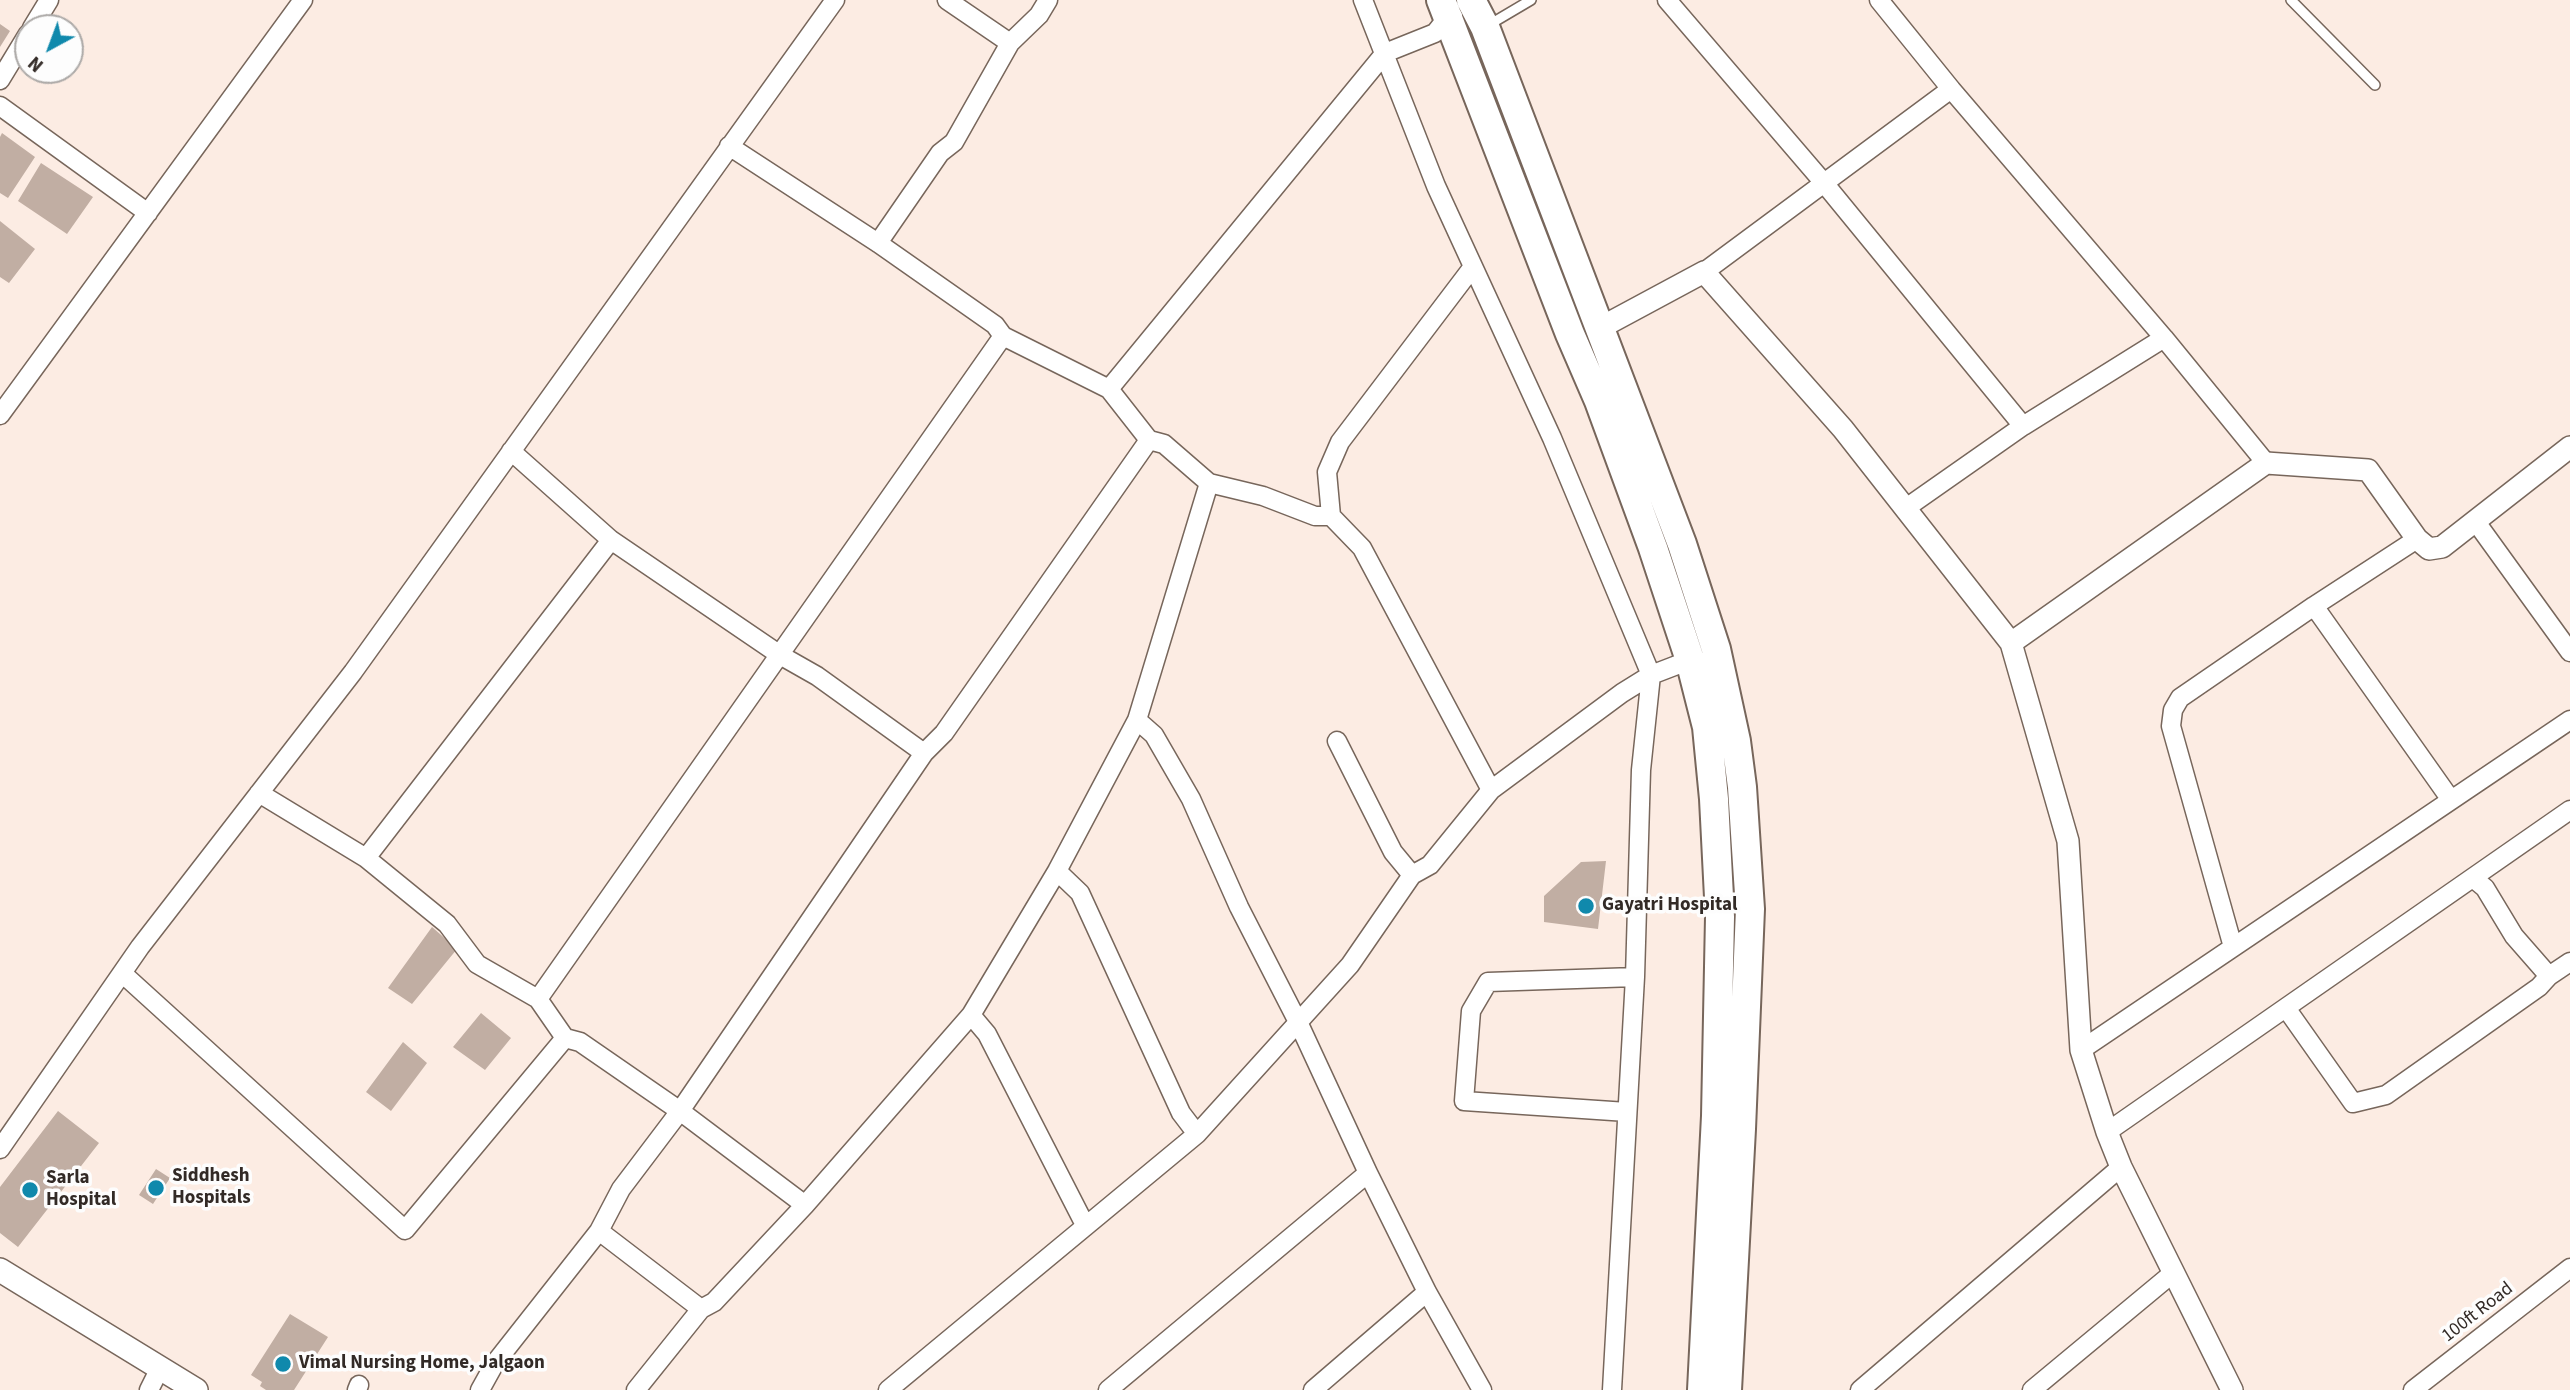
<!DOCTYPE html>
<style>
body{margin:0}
#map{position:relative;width:2570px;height:1390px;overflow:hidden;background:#fcece3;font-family:"Source Sans 3",sans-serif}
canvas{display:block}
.north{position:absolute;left:14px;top:14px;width:70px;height:70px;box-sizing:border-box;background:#fdfdfd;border:2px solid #aca9a7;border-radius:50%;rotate:221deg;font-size:19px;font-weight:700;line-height:28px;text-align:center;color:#322a26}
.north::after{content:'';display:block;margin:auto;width:24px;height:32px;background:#1089ac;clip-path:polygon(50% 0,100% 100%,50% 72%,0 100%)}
</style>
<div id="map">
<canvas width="2570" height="1390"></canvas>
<div class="north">N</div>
</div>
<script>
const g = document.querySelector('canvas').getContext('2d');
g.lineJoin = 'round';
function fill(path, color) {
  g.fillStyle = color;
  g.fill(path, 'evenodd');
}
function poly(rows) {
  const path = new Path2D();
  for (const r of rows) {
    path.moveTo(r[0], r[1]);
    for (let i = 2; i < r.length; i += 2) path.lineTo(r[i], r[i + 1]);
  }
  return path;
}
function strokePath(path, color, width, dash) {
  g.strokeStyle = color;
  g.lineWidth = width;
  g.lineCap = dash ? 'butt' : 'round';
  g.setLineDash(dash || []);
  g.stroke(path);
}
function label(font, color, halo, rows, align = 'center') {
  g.font = font + ' "Source Sans 3",sans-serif';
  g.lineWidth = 7;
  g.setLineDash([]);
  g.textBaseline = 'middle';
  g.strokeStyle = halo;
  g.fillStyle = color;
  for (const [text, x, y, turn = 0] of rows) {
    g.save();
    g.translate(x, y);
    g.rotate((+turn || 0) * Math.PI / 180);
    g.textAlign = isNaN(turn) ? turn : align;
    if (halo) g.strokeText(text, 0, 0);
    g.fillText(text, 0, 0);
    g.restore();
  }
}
const building = poly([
 [0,24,10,31,0,47],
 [2,133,35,157,8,198,0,193,0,137],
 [41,163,93,197,67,234,18,201],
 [0,221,35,249,9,283,0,277],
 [1606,861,1598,929,1544,922,1544,896,1581,862],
 [432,927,457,949,412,1004,388,988],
 [481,1013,511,1038,485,1070,453,1047],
 [403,1042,427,1063,391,1111,366,1092],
 [58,1111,99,1143,18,1247,0,1233,0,1187],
 [156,1169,170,1178,153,1204,139,1195],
 [290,1314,328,1337,294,1390,266,1390,260,1386,262,1382,251,1375]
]);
const service = poly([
 [2291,0,2375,85],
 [1487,26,1531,0]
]);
const minor = poly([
 [947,0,1010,43],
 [1363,0,1436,186,1552,438,1651,675,1641,770,1635,977,1612,1390],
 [1667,0,1824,183,2023,426],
 [1879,0,1951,89],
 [32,28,49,0],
 [0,80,28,34],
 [0,106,148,213],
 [729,146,878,243,995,325,1003,336,1109,389,1149,440,1164,444,1209,483,1263,496,1315,516,1331,516],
 [878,243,940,153,954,142,1010,43,1039,15,1048,0],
 [1472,268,1340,442,1327,472,1331,516,1362,548,1491,790],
 [1704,272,1951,89,2164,338,2266,463],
 [1109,389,1385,53,1435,33,1447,18,1453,16],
 [0,415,303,0],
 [511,451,611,540,780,655,817,676,924,753],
 [1906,508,2023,426,2164,338],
 [2476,522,2570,652],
 [2314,606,2451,800],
 [1137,720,1154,735,1191,799,1239,907,1299,1024,1368,1173,1427,1292,1482,1390],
 [1337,741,1393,852,1412,875],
 [259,793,366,858,447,924,477,964,538,999,565,1038,580,1042,680,1111,805,1205],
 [366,858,611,540],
 [1057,871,1080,893,1181,1113,1197,1134],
 [2473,878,2485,888,2514,936,2549,976],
 [2233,947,2171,726,2173,710,2180,698,2314,606,2417,539],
 [122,973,405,1230,565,1038],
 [538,999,1003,336],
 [2286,1008,2353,1103,2386,1095,2539,987,2549,976,2570,962],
 [971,1015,987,1034,1085,1225],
 [2081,1050,2570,720],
 [1627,1112,1464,1101,1471,1011,1488,982,1635,977],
 [2107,1132,2570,810],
 [0,1149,140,947,353,672,835,0],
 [599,1231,701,1309],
 [149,1390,160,1368],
 [357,1390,359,1385],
 [480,1390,495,1363,599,1231,621,1189,680,1111,924,753,944,733,1149,440],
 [636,1390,701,1309,714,1302,805,1205,971,1015,1057,871,1137,720,1209,483],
 [888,1390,1197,1134,1350,965,1412,875,1430,865,1491,790,1622,693,1651,675,1690,660],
 [1108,1390,1368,1173],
 [1313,1390,1427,1292],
 [1860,1390,2121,1167],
 [2032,1390,2173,1273],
 [2413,1390,2570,1268]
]);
const tertiary = poly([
 [1598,329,1704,272,1843,429,2011,643,2068,841,2081,1050,2107,1132,2121,1167,2232,1390],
 [2011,643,2266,463,2368,470,2417,539,2429,549,2442,547,2570,447]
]);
const secondary = poly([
 [0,1270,196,1390]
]);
const trunk = poly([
 [1441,0,1570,334,1599,401,1653,548,1690,660,1707,727,1714,799,1720,917,1716,1116,1702,1390],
 [1471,0,1485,27,1682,544,1716,649,1736,741,1742,787,1750,909,1741,1129,1727,1390]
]);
const markers = [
 [1586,906,9,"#1089ac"],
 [156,1188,9,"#1089ac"],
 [30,1190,9,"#1089ac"],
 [283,1364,9,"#1089ac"]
];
const poiNames = [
 ["Gayatri Hospital",1602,906],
 ["Siddhesh",172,1177],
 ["Hospitals",172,1199],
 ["Sarla",46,1179],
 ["Hospital",46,1201],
 ["Vimal Nursing Home, Jalgaon",299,1364]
];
const streetNames = [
 ["100ft Road",2478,1313,-38]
];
fill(building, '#c1aea3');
strokePath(service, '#77665b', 12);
strokePath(minor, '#77665b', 21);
strokePath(tertiary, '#77665b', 24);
strokePath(secondary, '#77665b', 26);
strokePath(trunk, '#77665b', 32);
strokePath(service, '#fff', 9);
strokePath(minor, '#fff', 18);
strokePath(tertiary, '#fff', 21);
strokePath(secondary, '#fff', 23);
strokePath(trunk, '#fff', 28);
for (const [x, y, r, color] of markers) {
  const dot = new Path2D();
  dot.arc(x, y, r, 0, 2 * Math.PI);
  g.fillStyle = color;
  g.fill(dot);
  strokePath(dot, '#fdfdfd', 2.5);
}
label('bold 19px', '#322a26', '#fdfdfd', poiNames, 'left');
label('19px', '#322a26', '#fdfdfd', streetNames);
</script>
